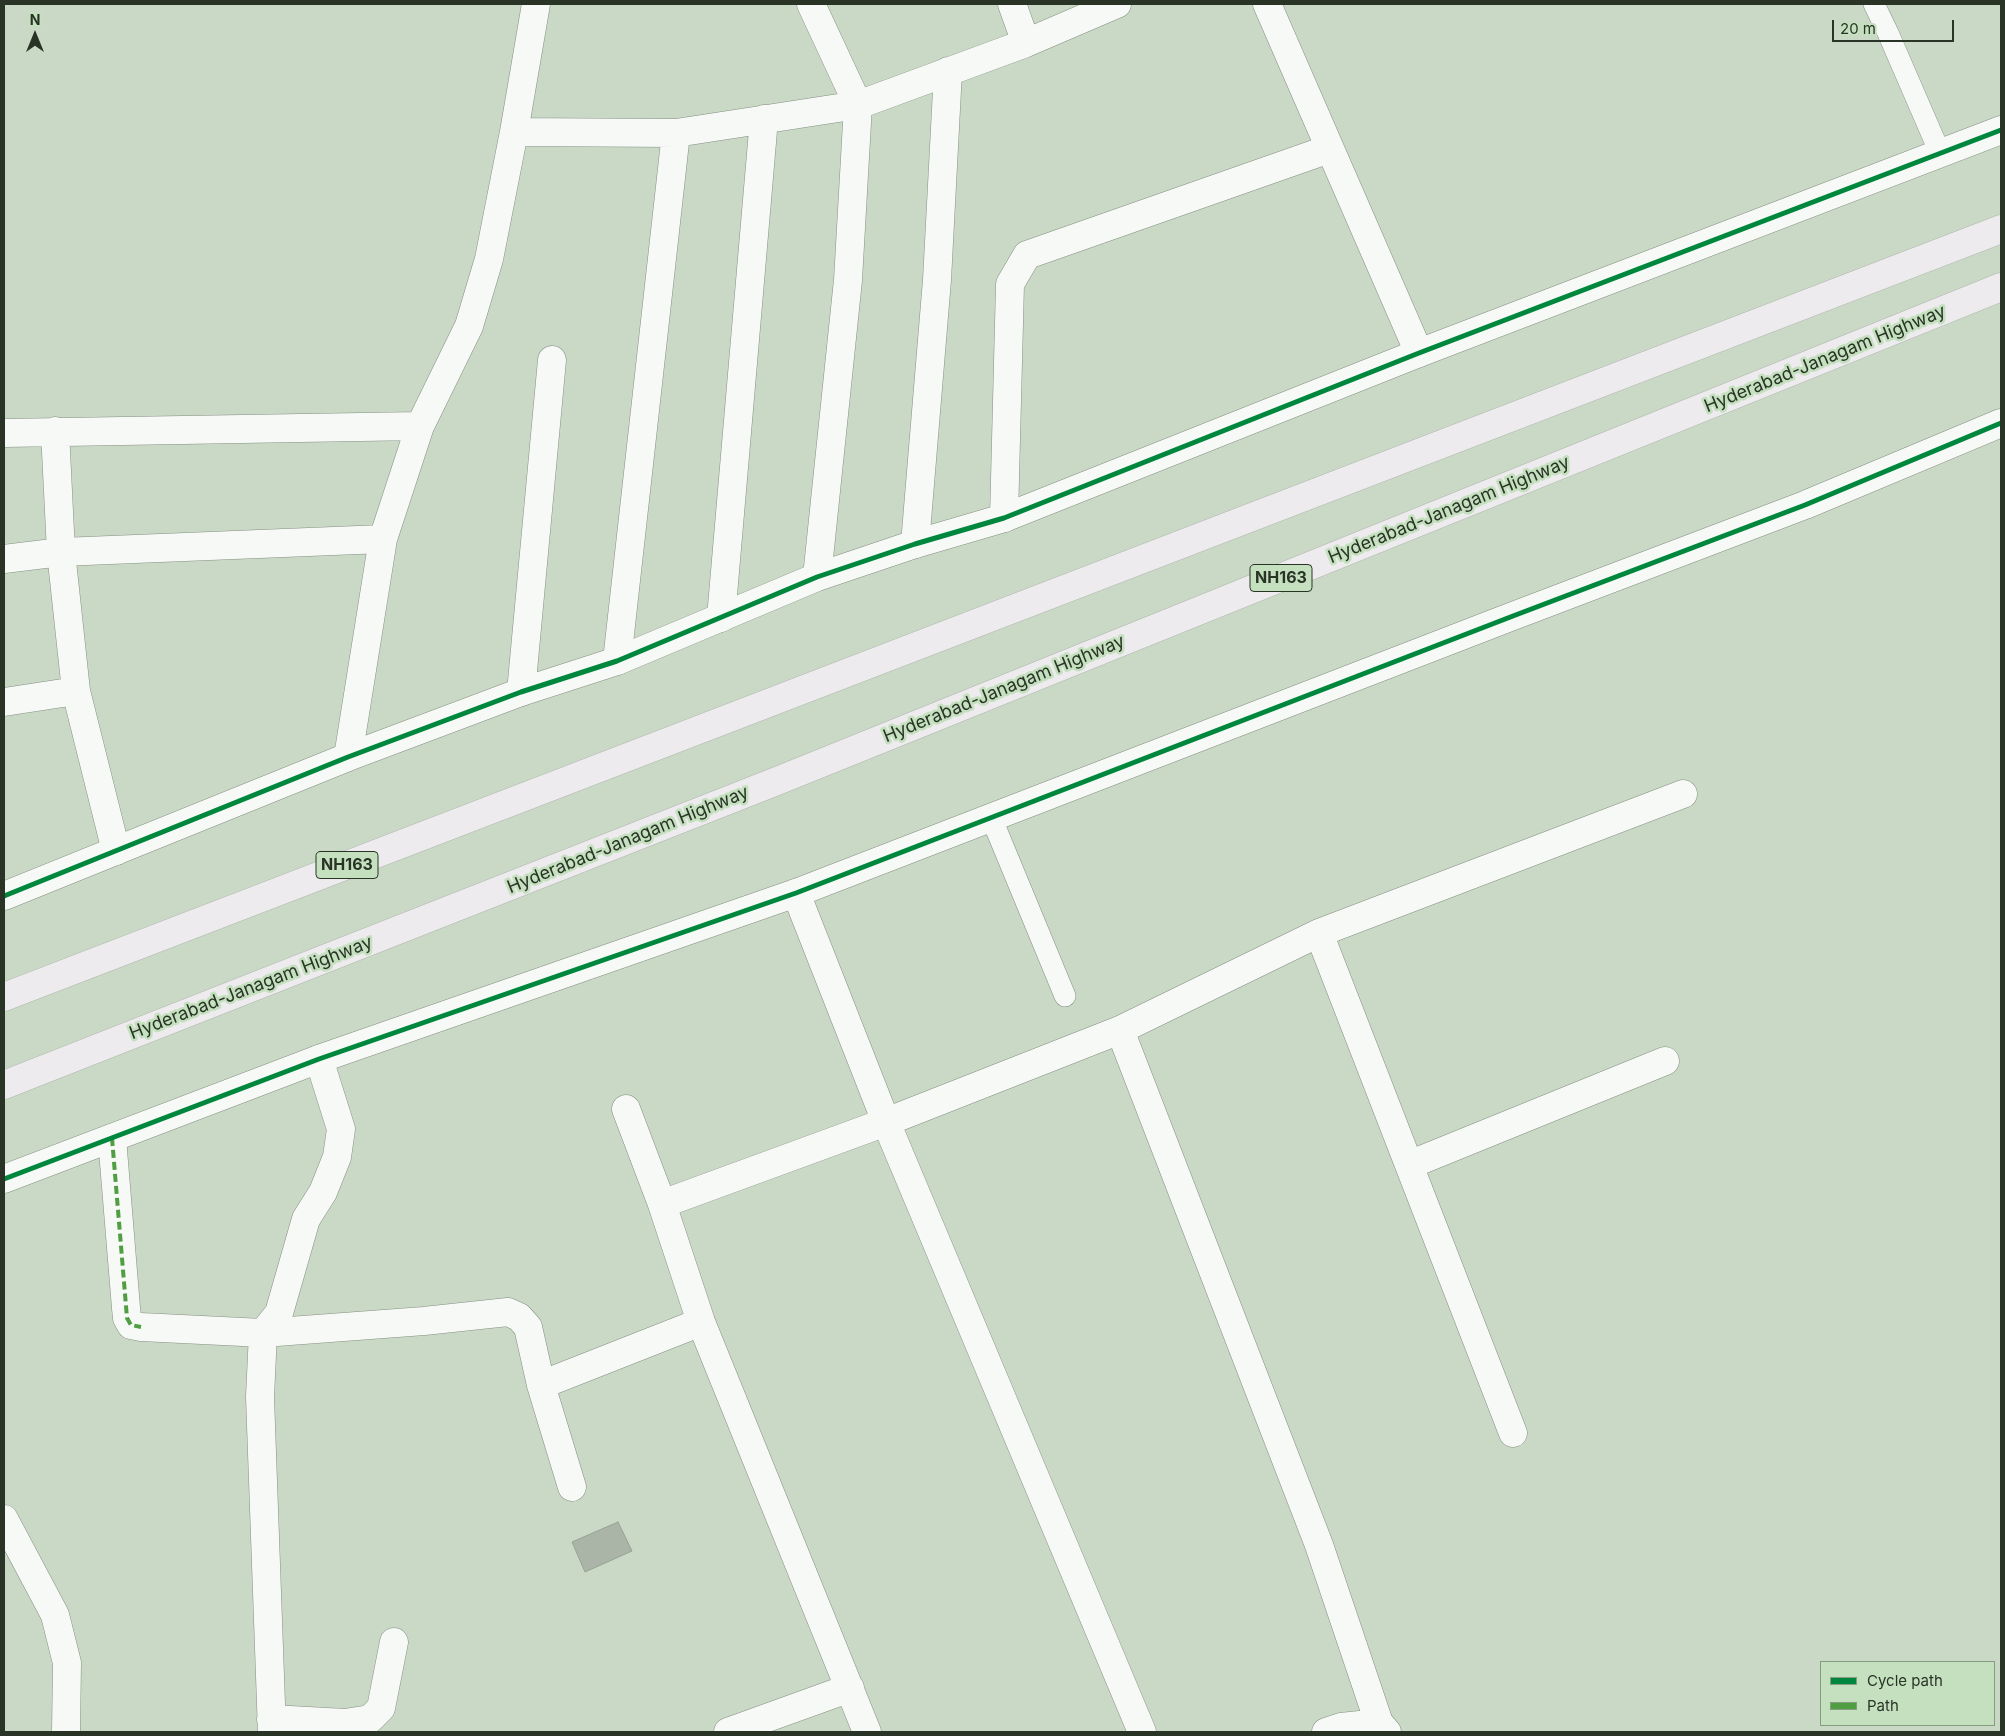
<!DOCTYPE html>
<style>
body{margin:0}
#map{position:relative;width:2005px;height:1736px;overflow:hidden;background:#cad8c6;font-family:Inter,sans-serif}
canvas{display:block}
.frame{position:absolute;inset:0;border:5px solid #293427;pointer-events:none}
.legend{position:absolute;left:1820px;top:1661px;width:175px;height:65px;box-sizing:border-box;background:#c5e0be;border:1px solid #879b82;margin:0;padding:6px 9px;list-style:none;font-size:15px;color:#293427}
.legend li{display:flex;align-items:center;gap:10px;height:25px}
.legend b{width:25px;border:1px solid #879b82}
.north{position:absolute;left:10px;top:10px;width:50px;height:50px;-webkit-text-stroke:4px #c5e0be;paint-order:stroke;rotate:0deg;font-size:14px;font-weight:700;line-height:20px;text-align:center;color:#293427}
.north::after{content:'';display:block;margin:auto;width:18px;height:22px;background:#293427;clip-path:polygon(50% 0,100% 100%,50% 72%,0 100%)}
.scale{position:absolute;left:1832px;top:20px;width:122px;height:22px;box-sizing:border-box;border:2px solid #293427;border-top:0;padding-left:6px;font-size:15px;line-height:18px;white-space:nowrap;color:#293427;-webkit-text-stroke:4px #c5e0be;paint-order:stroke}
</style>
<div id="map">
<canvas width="2005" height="1736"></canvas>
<div class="frame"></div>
<ul class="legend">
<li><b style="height:6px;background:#00873e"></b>Cycle path</li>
<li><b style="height:6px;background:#4f9e41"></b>Path</li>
</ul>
<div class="north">N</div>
<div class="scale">20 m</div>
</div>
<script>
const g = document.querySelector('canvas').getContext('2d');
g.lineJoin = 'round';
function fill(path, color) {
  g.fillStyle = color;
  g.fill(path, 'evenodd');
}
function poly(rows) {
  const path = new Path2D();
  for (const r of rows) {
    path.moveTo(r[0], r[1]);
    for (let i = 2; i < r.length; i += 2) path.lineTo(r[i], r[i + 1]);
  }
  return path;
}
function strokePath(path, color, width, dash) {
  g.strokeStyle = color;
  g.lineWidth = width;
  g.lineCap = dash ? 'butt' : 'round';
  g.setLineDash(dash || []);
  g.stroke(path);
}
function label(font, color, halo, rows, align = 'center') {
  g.font = font + ' Inter,sans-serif';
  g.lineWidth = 5;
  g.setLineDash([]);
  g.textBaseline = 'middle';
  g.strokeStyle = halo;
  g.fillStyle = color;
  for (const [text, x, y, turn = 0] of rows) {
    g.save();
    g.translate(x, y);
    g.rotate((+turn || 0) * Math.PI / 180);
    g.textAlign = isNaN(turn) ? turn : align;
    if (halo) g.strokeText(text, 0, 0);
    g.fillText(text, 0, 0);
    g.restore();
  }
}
const building = poly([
 [618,1522,632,1551,585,1572,572,1542,618,1522]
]);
const service = poly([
 [1874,4,1888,33,1940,153],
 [991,817,1065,996]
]);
const minor = poly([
 [811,4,858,105,848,280,817,577],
 [1012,4,1026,43],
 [1267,4,1419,353],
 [514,132,676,133,858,105,1026,43,1117,4],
 [4,433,420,426],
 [1004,518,1010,284,1027,255,1329,149],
 [915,544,937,280,948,71],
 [4,559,61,552,383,539],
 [721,618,764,119],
 [617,661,676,133],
 [76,691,116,851],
 [521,692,552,360],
 [4,702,76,691,61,552,55,431],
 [348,757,383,539,420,426,469,326,489,259,514,132,536,4],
 [796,893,886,1122,1142,1732],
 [1319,933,1513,1433],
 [1120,1030,1319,1545,1379,1723,1387,1732],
 [626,1109,662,1204],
 [112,1138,126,1308,127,1318,131,1325,141,1327,263,1333,424,1321,508,1312,519,1317,528,1327,541,1385,572,1487],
 [1409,1165,1665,1061],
 [541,1385,701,1322],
 [4,1519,55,1615,67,1663,66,1732],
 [271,1719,345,1723,370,1719,381,1708,394,1642],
 [272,1732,260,1397,263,1333,279,1313,306,1219,323,1192,337,1157,341,1129,319,1059],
 [728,1732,850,1688],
 [867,1732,701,1322,662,1204,886,1122,1120,1030,1319,933,1683,794],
 [1326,1732,1341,1727,1379,1723]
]);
const tertiary = poly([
 [4,896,348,757,521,692,617,661,817,577,915,544,1004,518,1419,353,2001,130],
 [4,1179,319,1059,796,893,1513,616,1805,505,2001,423]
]);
const trunk = poly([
 [4,997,2001,229],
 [4,1085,777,781,2001,287]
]);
const quiet = poly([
 [112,1138,127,1318,131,1325,141,1327]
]);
const cycleway = poly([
 [4,896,348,757,521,692,617,661,817,577,915,544,1004,518,1419,353,2001,130],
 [4,1179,319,1059,796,893,1513,616,1805,505,2001,423]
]);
const shields = [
 [1281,578,62],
 [347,865,62]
];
const shieldNames = [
 ["NH163",1281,578],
 ["NH163",347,865]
];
const streetNames = [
 ["Hyderabad-Janagam Highway",1825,359,-22],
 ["Hyderabad-Janagam Highway",1449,510,-22],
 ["Hyderabad-Janagam Highway",1004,689,-22],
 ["Hyderabad-Janagam Highway",628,840,-22],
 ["Hyderabad-Janagam Highway",251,988,-21]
];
fill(building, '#aab5a7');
strokePath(building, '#97a294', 1);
strokePath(service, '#859082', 22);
strokePath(minor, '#859082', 29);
strokePath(tertiary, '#859082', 29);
strokePath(trunk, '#aeb6ac', 29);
strokePath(service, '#f7f9f6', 21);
strokePath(minor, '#f7f9f6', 28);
strokePath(tertiary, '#f7f9f6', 28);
strokePath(trunk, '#eeebee', 28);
strokePath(quiet, '#4f9e41', 4, [8, 4]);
strokePath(cycleway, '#00873e', 5);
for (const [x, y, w] of shields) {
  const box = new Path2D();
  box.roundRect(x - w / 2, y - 13.5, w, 27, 4);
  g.fillStyle = '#c5e0be';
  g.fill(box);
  strokePath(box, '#293427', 1);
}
label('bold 16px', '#293427', null, shieldNames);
label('18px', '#293427', '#c5e0be', streetNames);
</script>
